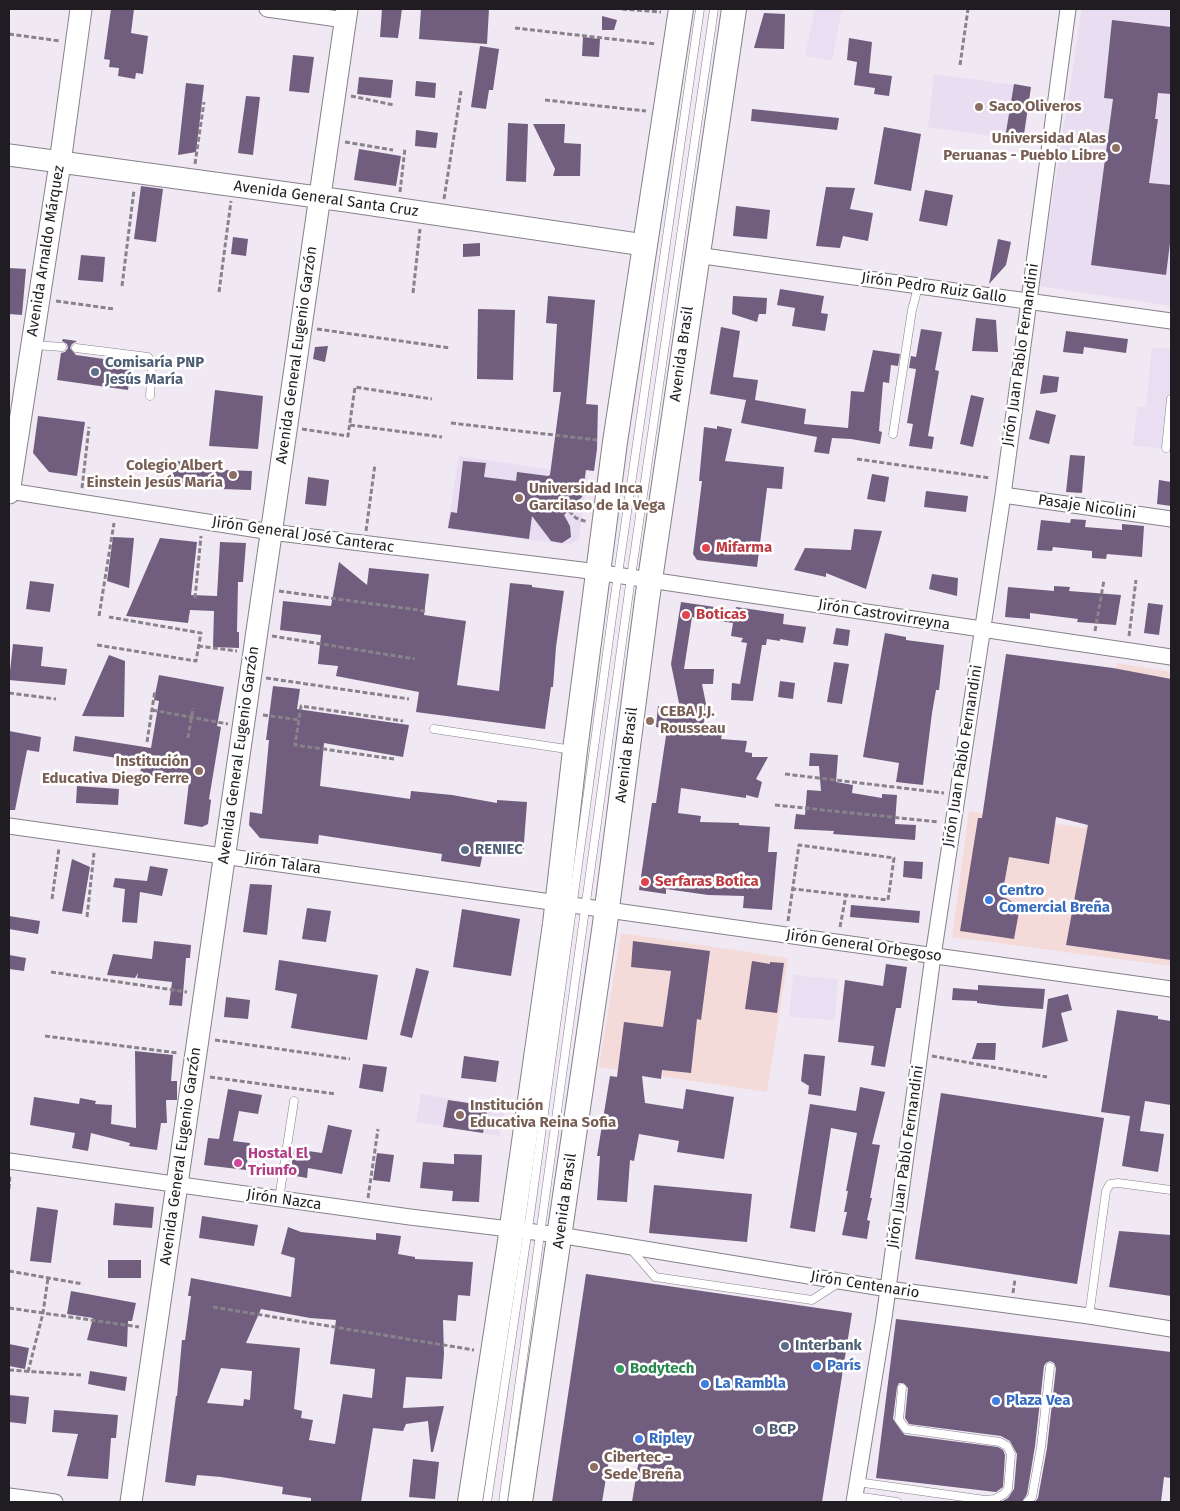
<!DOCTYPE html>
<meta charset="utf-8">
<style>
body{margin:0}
#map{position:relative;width:1180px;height:1511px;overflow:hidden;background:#f0e9f4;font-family:"Fira Sans",sans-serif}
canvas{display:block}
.frame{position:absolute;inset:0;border:10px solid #201d22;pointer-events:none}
</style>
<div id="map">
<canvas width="1180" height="1511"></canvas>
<div class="frame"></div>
</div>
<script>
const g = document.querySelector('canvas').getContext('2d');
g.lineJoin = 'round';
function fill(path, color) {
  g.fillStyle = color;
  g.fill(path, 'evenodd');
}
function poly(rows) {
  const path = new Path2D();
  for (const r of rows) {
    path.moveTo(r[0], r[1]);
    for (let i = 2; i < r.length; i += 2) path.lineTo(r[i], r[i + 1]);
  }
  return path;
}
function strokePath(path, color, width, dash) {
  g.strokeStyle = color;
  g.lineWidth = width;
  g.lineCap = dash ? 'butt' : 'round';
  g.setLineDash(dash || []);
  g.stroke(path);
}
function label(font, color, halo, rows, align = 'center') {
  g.font = font + ' "Fira Sans",sans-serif';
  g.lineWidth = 5;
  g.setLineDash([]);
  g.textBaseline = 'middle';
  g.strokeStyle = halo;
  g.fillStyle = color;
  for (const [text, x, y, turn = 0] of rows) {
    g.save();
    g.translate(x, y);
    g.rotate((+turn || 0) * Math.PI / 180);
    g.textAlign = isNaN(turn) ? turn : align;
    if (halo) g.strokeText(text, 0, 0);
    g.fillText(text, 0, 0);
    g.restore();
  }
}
const commercial = poly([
 [1117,663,1171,672,1171,966,952,937,969,811,1085,828],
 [621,933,788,958,767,1092,599,1067]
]);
const built = poly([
 [815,9,842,9,832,61,805,56],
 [1152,347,1171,349,1171,449,1133,446,1137,406,1146,407],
 [793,975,838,979,835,1020,789,1017]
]);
const education = poly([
 [1082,9,1171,9,1171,306,1039,286],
 [934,74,1031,87,1023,141,928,127],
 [459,456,588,475,579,539,569,545,447,529],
 [421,1094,505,1108,500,1136,416,1122]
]);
const building = poly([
 [111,9,134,9,131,33,148,36,143,74,136,73,135,79,118,76,119,68,109,67,110,60,104,59],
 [382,9,402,9,398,38,380,37],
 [421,9,489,9,487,44,419,39],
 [764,13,785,14,784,49,754,48],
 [602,16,617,20,614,30,602,30],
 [1112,20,1171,27,1171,94,1158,93,1155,119,1158,119,1149,183,1171,185,1171,235,1166,275,1091,265,1113,99,1104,98],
 [583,37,600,39,599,57,582,56],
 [849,38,872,42,869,73,892,76,889,96,874,94,875,88,854,85,857,62,847,60],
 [480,46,499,49,493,90,489,90,486,109,471,107],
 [293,55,314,57,309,93,289,91],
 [359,77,393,80,391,98,357,94],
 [416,81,436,83,435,98,415,96],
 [186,83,204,85,196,152,178,155],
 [1014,84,1031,87,1023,141,1005,138],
 [246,96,260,97,253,155,238,153],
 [752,109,839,118,837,130,751,121],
 [508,123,528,124,526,182,506,181],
 [533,124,565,124,564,143,581,144,580,176,553,176,555,169],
 [884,127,921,134,911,191,874,184],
 [416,130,438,133,436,148,415,146],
 [359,149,401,156,396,186,354,180],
 [141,186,163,189,156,242,134,239],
 [826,187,855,188,850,209,873,213,868,241,843,236,840,248,816,246],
 [925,190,953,195,947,226,919,221],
 [736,206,770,210,767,239,733,236],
 [233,237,248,239,246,256,231,254],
 [998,239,1011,242,1006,265,989,284],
 [480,243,480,256,463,257,463,244],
 [81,255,105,257,103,282,78,280],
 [9,268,26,269,22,315,9,314],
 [780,289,824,296,821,313,828,314,825,331,792,326,795,308,777,305],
 [548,296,595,300,586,404,598,405,597,449,594,471,586,470,582,497,564,515,570,526,571,537,562,543,551,541,532,516,529,539,448,528,451,512,457,513,463,461,486,463,484,477,516,481,517,472,548,476,550,475,561,392,553,392,557,324,546,323],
 [733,296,767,298,766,314,759,314,757,322,732,314],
 [478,309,515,310,513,380,477,379],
 [976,318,996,320,998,352,972,351],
 [721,327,740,331,733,377,758,380,755,400,806,409,804,424,848,428,851,391,864,392,873,350,900,354,898,366,891,365,889,383,883,382,879,431,882,432,880,444,851,439,832,438,829,454,814,452,817,437,741,423,746,400,710,394],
 [921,329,942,332,935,370,939,371,928,436,934,437,932,449,909,446,913,424,907,423,916,369,909,368,911,356,916,357],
 [1066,331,1128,339,1126,353,1084,347,1083,354,1063,352],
 [63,339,77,341,72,344,70,348,76,355,132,363,128,390,57,380,61,353,65,352,68,348,67,344,62,341],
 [328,346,325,362,313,359,315,347],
 [1043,375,1059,377,1057,392,1040,394],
 [215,390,263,396,258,449,209,446],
 [971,395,984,398,973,447,960,444],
 [1036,410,1056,415,1049,444,1029,439],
 [38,416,85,422,77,476,49,472,33,453],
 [717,426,732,429,725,461,784,467,782,489,767,488,757,567,697,560,693,554,702,481,699,481,704,427,717,429],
 [1070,455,1085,456,1082,493,1066,492],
 [173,461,192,462,192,469,252,471,251,490,220,489,220,487,204,486,204,488,172,487],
 [872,474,889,477,885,502,867,499],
 [308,477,329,480,326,506,305,504],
 [1159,480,1171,482,1171,506,1157,504],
 [926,491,968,496,966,512,924,507],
 [1071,519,1086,520,1085,527,1122,530,1122,524,1144,526,1142,557,1107,554,1106,559,1092,558,1092,551,1053,547,1052,551,1037,550,1041,520,1070,523],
 [854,529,882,531,866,589,826,573,826,577,794,570,805,548,851,550],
 [113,537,134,538,129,588,107,581],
 [160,538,197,542,191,595,217,596,220,542,246,543,243,582,238,582,237,632,239,632,239,648,213,647,214,611,190,610,188,623,126,616],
 [339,562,367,585,369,568,429,574,424,615,466,621,457,685,499,691,510,583,532,585,532,587,564,591,556,647,553,687,551,687,545,729,416,712,419,692,336,676,338,666,318,664,321,635,280,630,283,601,331,606],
 [932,574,958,578,957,596,929,589],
 [30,581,54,584,50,612,26,609],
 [1054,586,1070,587,1069,591,1121,595,1116,625,1077,622,1078,619,1030,613,1030,619,1005,617,1008,587,1054,591],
 [681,602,735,610,736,607,784,614,783,624,806,627,803,643,780,639,780,641,767,639,766,645,762,645,753,701,731,700,732,683,740,684,747,643,741,642,743,638,731,636,733,623,692,617,684,669,714,669,713,684,702,684,706,704,703,731,723,729,721,739,747,741,745,752,752,753,752,757,768,757,756,779,762,782,758,798,746,795,746,798,681,788,678,813,701,816,700,822,739,823,739,825,770,827,768,852,777,852,772,910,743,908,744,896,708,895,666,889,666,894,639,890,652,803,656,803,667,729,656,727,658,706,680,708,671,664],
 [1148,603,1163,605,1159,635,1144,633],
 [836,628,850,630,848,646,833,644],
 [885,633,906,637,906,640,944,645,939,690,936,690,932,713,923,785,896,782,899,763,863,757],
 [13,644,43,647,41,666,67,669,65,685,9,680],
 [1006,654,1113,668,1171,679,1171,960,1066,945,1088,825,1056,817,1049,864,1009,857,1002,896,1020,906,1014,939,960,931,978,818,982,818],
 [109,655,125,661,124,717,82,716],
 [834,662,849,664,842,704,827,702],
 [159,675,224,687,217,726,221,727,209,799,211,800,208,824,202,827,184,824,189,782,140,774,142,762,73,751,75,736,151,748,159,701,154,700],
 [780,681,795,683,793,699,778,697],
 [273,686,300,689,297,709,409,725,403,757,324,743,320,786,410,799,411,791,452,795,497,803,497,800,527,802,523,856,483,853,480,867,441,861,442,854,319,835,318,844,260,838,249,825,250,812,262,814,269,740,266,740],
 [9,731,41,737,39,752,27,750,15,810,9,810],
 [810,753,838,755,836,782,853,785,852,793,882,798,882,794,897,795,895,824,916,825,915,840,833,834,834,831,794,829,796,814,805,815,807,790,821,791,819,766,809,766],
 [77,786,119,789,118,805,76,803],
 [72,859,90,867,82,914,62,911],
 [904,861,923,862,922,879,903,877],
 [150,866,168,869,162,896,140,892,137,923,122,922,125,889,113,887,115,878,147,881],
 [250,884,272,885,267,935,243,932],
 [851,905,920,911,919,923,850,917],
 [307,908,331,911,326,942,302,939],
 [462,909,520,919,511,976,453,967],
 [9,916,40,921,38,934,9,929],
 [154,941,191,945,190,958,186,958,182,1006,169,1005,172,982,137,978,138,973,135,978,107,975,113,954,152,959],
 [633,941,710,951,701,1020,697,1019,691,1073,662,1070,661,1079,642,1076,645,1103,683,1109,686,1089,734,1097,724,1159,677,1152,679,1141,639,1134,634,1161,630,1160,627,1202,597,1200,600,1156,597,1156,610,1076,617,1077,624,1022,663,1027,671,971,631,967],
 [9,955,26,958,24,971,9,969],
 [279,960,378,975,367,1040,291,1028,297,994,275,990],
 [752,961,770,964,770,962,784,963,777,1013,745,1009],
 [886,964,907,967,901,1008,896,1008,885,1067,871,1065,874,1046,838,1042,845,980,883,986],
 [416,968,429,971,412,1038,400,1035],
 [978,985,1045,989,1043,1009,1002,1006,977,1003,977,1001,952,1000,953,988,978,990],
 [1068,994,1072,1010,1061,1013,1068,1041,1042,1048,1048,999],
 [226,997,250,1000,248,1019,224,1017],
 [1117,1010,1158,1016,1158,1019,1171,1021,1171,1105,1145,1101,1140,1131,1164,1134,1158,1172,1122,1166,1130,1116,1101,1112],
 [977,1043,996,1043,995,1060,972,1059],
 [135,1051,173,1055,171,1081,177,1081,177,1100,166,1100,167,1123,161,1123,157,1150,129,1146,130,1143,91,1133,88,1151,72,1148,75,1133,30,1125,34,1097,79,1104,80,1098,96,1101,95,1104,112,1105,111,1124,136,1128],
 [804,1054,825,1056,821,1096,808,1094,809,1086,801,1081],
 [464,1056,499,1061,496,1082,461,1078],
 [363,1064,387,1067,383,1092,359,1088],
 [860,1087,885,1092,872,1144,880,1145,870,1198,872,1198,867,1220,870,1221,867,1239,842,1235,847,1212,844,1212,848,1191,846,1191,857,1133,831,1128,815,1232,790,1228,810,1104,856,1111],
 [228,1089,262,1095,258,1114,239,1111,233,1141,250,1143,246,1170,204,1165,208,1138,219,1139],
 [941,1093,1104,1118,1077,1284,915,1259],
 [448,1100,488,1106,483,1133,443,1127],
 [328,1125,352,1130,342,1174,308,1168,307,1178,290,1175,294,1149,322,1153],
 [377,1153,394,1155,390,1182,373,1180],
 [454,1154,482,1155,479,1202,452,1201,453,1191,420,1188,423,1162,454,1164],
 [654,1185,752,1194,747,1242,649,1233],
 [115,1203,154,1207,152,1228,113,1225],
 [37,1207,58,1210,51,1263,30,1261],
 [202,1216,258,1225,254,1246,199,1238],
 [288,1227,301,1232,376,1240,376,1233,401,1236,398,1254,415,1257,415,1259,473,1262,470,1296,458,1295,456,1321,443,1320,444,1354,442,1379,406,1377,403,1408,444,1406,433,1452,431,1452,428,1421,406,1424,403,1431,373,1428,361,1502,311,1502,311,1498,282,1494,283,1487,221,1477,197,1475,195,1486,165,1482,176,1396,177,1396,182,1340,185,1340,191,1296,188,1296,191,1278,291,1297,295,1258,281,1254],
 [261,1309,310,1318,336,1320,330,1364,375,1369,372,1398,343,1394,335,1444,309,1440,313,1420,301,1418,302,1411,294,1409,300,1348,246,1343],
 [221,1368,252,1371,250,1400,244,1399,243,1406,207,1403],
 [1119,1231,1171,1235,1171,1296,1109,1287],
 [108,1260,141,1260,141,1278,108,1278],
 [586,1274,852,1313,822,1502,632,1502,639,1459,610,1454,602,1502,552,1502],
 [71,1291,136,1303,132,1321,128,1321,127,1347,87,1340,93,1318,67,1314],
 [896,1319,1171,1352,1171,1478,1164,1477,1161,1502,1035,1502,1038,1498,1047,1448,1056,1368,1054,1363,1050,1361,1046,1363,1044,1366,1035,1446,1027,1494,1022,1502,1001,1502,1008,1498,1014,1489,1017,1454,1010,1441,1001,1436,909,1424,905,1418,908,1388,903,1383,899,1383,897,1387,893,1419,902,1432,905,1435,998,1447,1003,1450,1005,1455,1003,1487,996,1492,876,1478],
 [9,1344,29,1348,25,1369,9,1366],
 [90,1371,127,1377,125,1391,88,1384],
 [9,1395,29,1397,26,1424,9,1422],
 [54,1410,118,1415,116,1438,111,1438,108,1479,67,1476,78,1434,52,1432],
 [413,1459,439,1462,435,1499,409,1497]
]);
const path = poly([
 [622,9,661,12],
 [515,28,656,44],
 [9,34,60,41],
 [960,65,968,9],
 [351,96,394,105],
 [545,100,646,111],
 [345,142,393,150],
 [195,164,204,102],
 [400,192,405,148],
 [444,199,461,91],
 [122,286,134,190],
 [219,292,231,201],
 [413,293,420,229],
 [56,301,114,309],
 [317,329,450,348],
 [451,423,597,440],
 [350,425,442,437],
 [302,429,348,436,355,387,432,399],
 [857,459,990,478],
 [82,488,89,427],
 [569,511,576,518,587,522],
 [366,531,375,464],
 [279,591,425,611],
 [195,598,201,536],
 [99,616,114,523],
 [1095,631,1104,580],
 [272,636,415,659],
 [1129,636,1136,580],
 [97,645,196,661,201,633,109,617],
 [198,646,237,651],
 [266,678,409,699],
 [9,693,56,699],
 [152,710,228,724],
 [263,715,299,720],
 [188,738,193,708],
 [147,742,155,690],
 [394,759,295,745,301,706,403,721],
 [785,774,944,793],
 [775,805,939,822],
 [52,899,59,848],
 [87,917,94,853],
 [788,921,799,845,894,858,888,900,794,889],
 [840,927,846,895],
 [51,972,187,992],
 [45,1036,178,1053],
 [215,1040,350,1059],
 [932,1056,1047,1077],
 [210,1077,336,1094],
 [9,1189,10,1175],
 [368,1198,378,1129],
 [9,1271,83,1284],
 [1013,1293,1015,1279],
 [213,1307,474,1350],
 [9,1308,139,1327],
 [9,1370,81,1375],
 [28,1372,43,1313,48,1278]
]);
const lane = poly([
 [34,345,62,347],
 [76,348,148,357,152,363,150,396],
 [893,434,912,310,918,287],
 [1166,448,1171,399],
 [434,729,573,750],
 [279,1199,294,1101],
 [630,1248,655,1277,812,1300,840,1282],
 [1089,1316,1106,1191,1110,1184,1118,1183,1171,1190],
 [857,1482,985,1500,995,1499,1004,1494,1008,1489,1011,1454,1007,1446,1000,1442,906,1429,899,1420,902,1388],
 [855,1496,897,1502],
 [487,1502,530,1215,615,595,700,9],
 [503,1502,631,577,714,9],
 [1027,1502,1032,1497,1041,1447,1050,1367]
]);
const street = poly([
 [267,9,345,20],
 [696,255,1171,321],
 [9,491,271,532,582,570,1171,657],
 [1003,495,1171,519],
 [9,826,1171,989],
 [9,1161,410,1217,559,1235,888,1289,1089,1316,1171,1329],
 [9,1496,55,1502],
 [854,1502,884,1318,933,956,1003,495,1068,9]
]);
const secondary = poly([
 [9,155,346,201,644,245],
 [9,493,60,163,81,9],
 [131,1502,347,9]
]);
const primary = poly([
 [470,1502,509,1248,555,924,575,750,615,442,681,9],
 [520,1502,604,931,647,600,734,9]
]);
const markers = [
 [979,107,5,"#8d6e63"],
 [1116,148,5,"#8d6e63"],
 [95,372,5,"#5c6f8a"],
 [233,475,5,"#8d6e63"],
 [519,498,5,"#8d6e63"],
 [706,548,5,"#e0444e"],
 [686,615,5,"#e0444e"],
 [650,721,5,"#8d6e63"],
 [199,771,5,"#8d6e63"],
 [465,850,5,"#5c6f8a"],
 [645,882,5,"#e0444e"],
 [989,900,5,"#3f7fe0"],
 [460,1115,5,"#8d6e63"],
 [238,1163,5,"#d1479c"],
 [785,1346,5,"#5c6f8a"],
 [817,1366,5,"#3f7fe0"],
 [620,1369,5,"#2e9e5b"],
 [705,1384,5,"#3f7fe0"],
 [996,1401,5,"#3f7fe0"],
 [759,1430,5,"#5c6f8a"],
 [639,1439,5,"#3f7fe0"],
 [594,1467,5,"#8d6e63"]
];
const educationNames = [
 ["Saco Oliveros",989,107],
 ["Universidad Alas",1106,139,"right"],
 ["Peruanas - Pueblo Libre",1106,156,"right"],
 ["Colegio Albert",223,466,"right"],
 ["Einstein Jesús María",223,483,"right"],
 ["Universidad Inca",529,489],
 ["Garcilaso de la Vega",529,506],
 ["CEBA J.J.",660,712],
 ["Rousseau",660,729],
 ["Institución",189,762,"right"],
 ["Educativa Diego Ferre",189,779,"right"],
 ["Institución",470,1106],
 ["Educativa Reina Sofia",470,1123],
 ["Cibertec -",604,1458],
 ["Sede Breña",604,1475]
];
const streetNames = [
 ["Avenida General Santa Cruz",326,199,8],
 ["Avenida Arnaldo Márquez",46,251,-81],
 ["Jirón Pedro Ruiz Gallo",934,288,8],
 ["Avenida Brasil",682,354,-82],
 ["Avenida General Eugenio Garzón",297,355,-82],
 ["Jirón Juan Pablo Fernandini",1021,355,-82],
 ["Pasaje Nicolini",1087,507,8],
 ["Jirón General José Canterac",303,535,8],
 ["Jirón Castrovirreyna",884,615,9],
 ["Avenida General Eugenio Garzón",239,755,-82],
 ["Avenida Brasil",627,755,-83],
 ["Jirón Juan Pablo Fernandini",963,756,-81],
 ["Jirón Talara",283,864,8],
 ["Jirón General Orbegoso",864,946,8],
 ["Avenida General Eugenio Garzón",181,1156,-82],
 ["Jirón Juan Pablo Fernandini",906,1157,-82],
 ["Jirón Nazca",284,1200,8],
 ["Avenida Brasil",565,1201,-82],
 ["Jirón Centenario",865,1285,9]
];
const serviceNames = [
 ["Comisaría PNP",105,363],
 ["Jesús María",105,380],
 ["RENIEC",475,850],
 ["Interbank",795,1346],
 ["BCP",769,1430]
];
const healthNames = [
 ["Mifarma",716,548],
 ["Boticas",696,615],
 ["Serfaras Botica",655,882]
];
const shopNames = [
 ["Centro",999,891],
 ["Comercial Breña",999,908],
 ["París",827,1366],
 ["La Rambla",715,1384],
 ["Plaza Vea",1006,1401],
 ["Ripley",649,1439]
];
const hotelNames = [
 ["Hostal El",248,1154],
 ["Triunfo",248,1171]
];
const leisureNames = [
 ["Bodytech",630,1369]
];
fill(commercial, '#f5dada');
fill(built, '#eadff2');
fill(education, '#e8ddf1');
fill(building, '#715d7d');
strokePath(lane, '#87818b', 9);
strokePath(street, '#87818b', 17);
strokePath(secondary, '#87818b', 23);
strokePath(primary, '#87818b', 26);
strokePath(path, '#88838b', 3, [5, 2.5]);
strokePath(lane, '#fff', 8);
strokePath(street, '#fff', 15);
strokePath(secondary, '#fff', 21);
strokePath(primary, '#fff', 24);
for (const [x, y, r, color] of markers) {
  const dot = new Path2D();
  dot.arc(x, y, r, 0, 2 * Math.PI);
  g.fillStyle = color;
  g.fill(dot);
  strokePath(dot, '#fff', 2);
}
label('bold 15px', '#785e54', '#fff', educationNames, 'left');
label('15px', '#201d22', '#fff', streetNames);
label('bold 15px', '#4e5e75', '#fff', serviceNames, 'left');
label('bold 15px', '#be3a42', '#fff', healthNames, 'left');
label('bold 15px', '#366cbe', '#fff', shopNames, 'left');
label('bold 15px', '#b23c85', '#fff', hotelNames, 'left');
label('bold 15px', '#27864d', '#fff', leisureNames, 'left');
</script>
